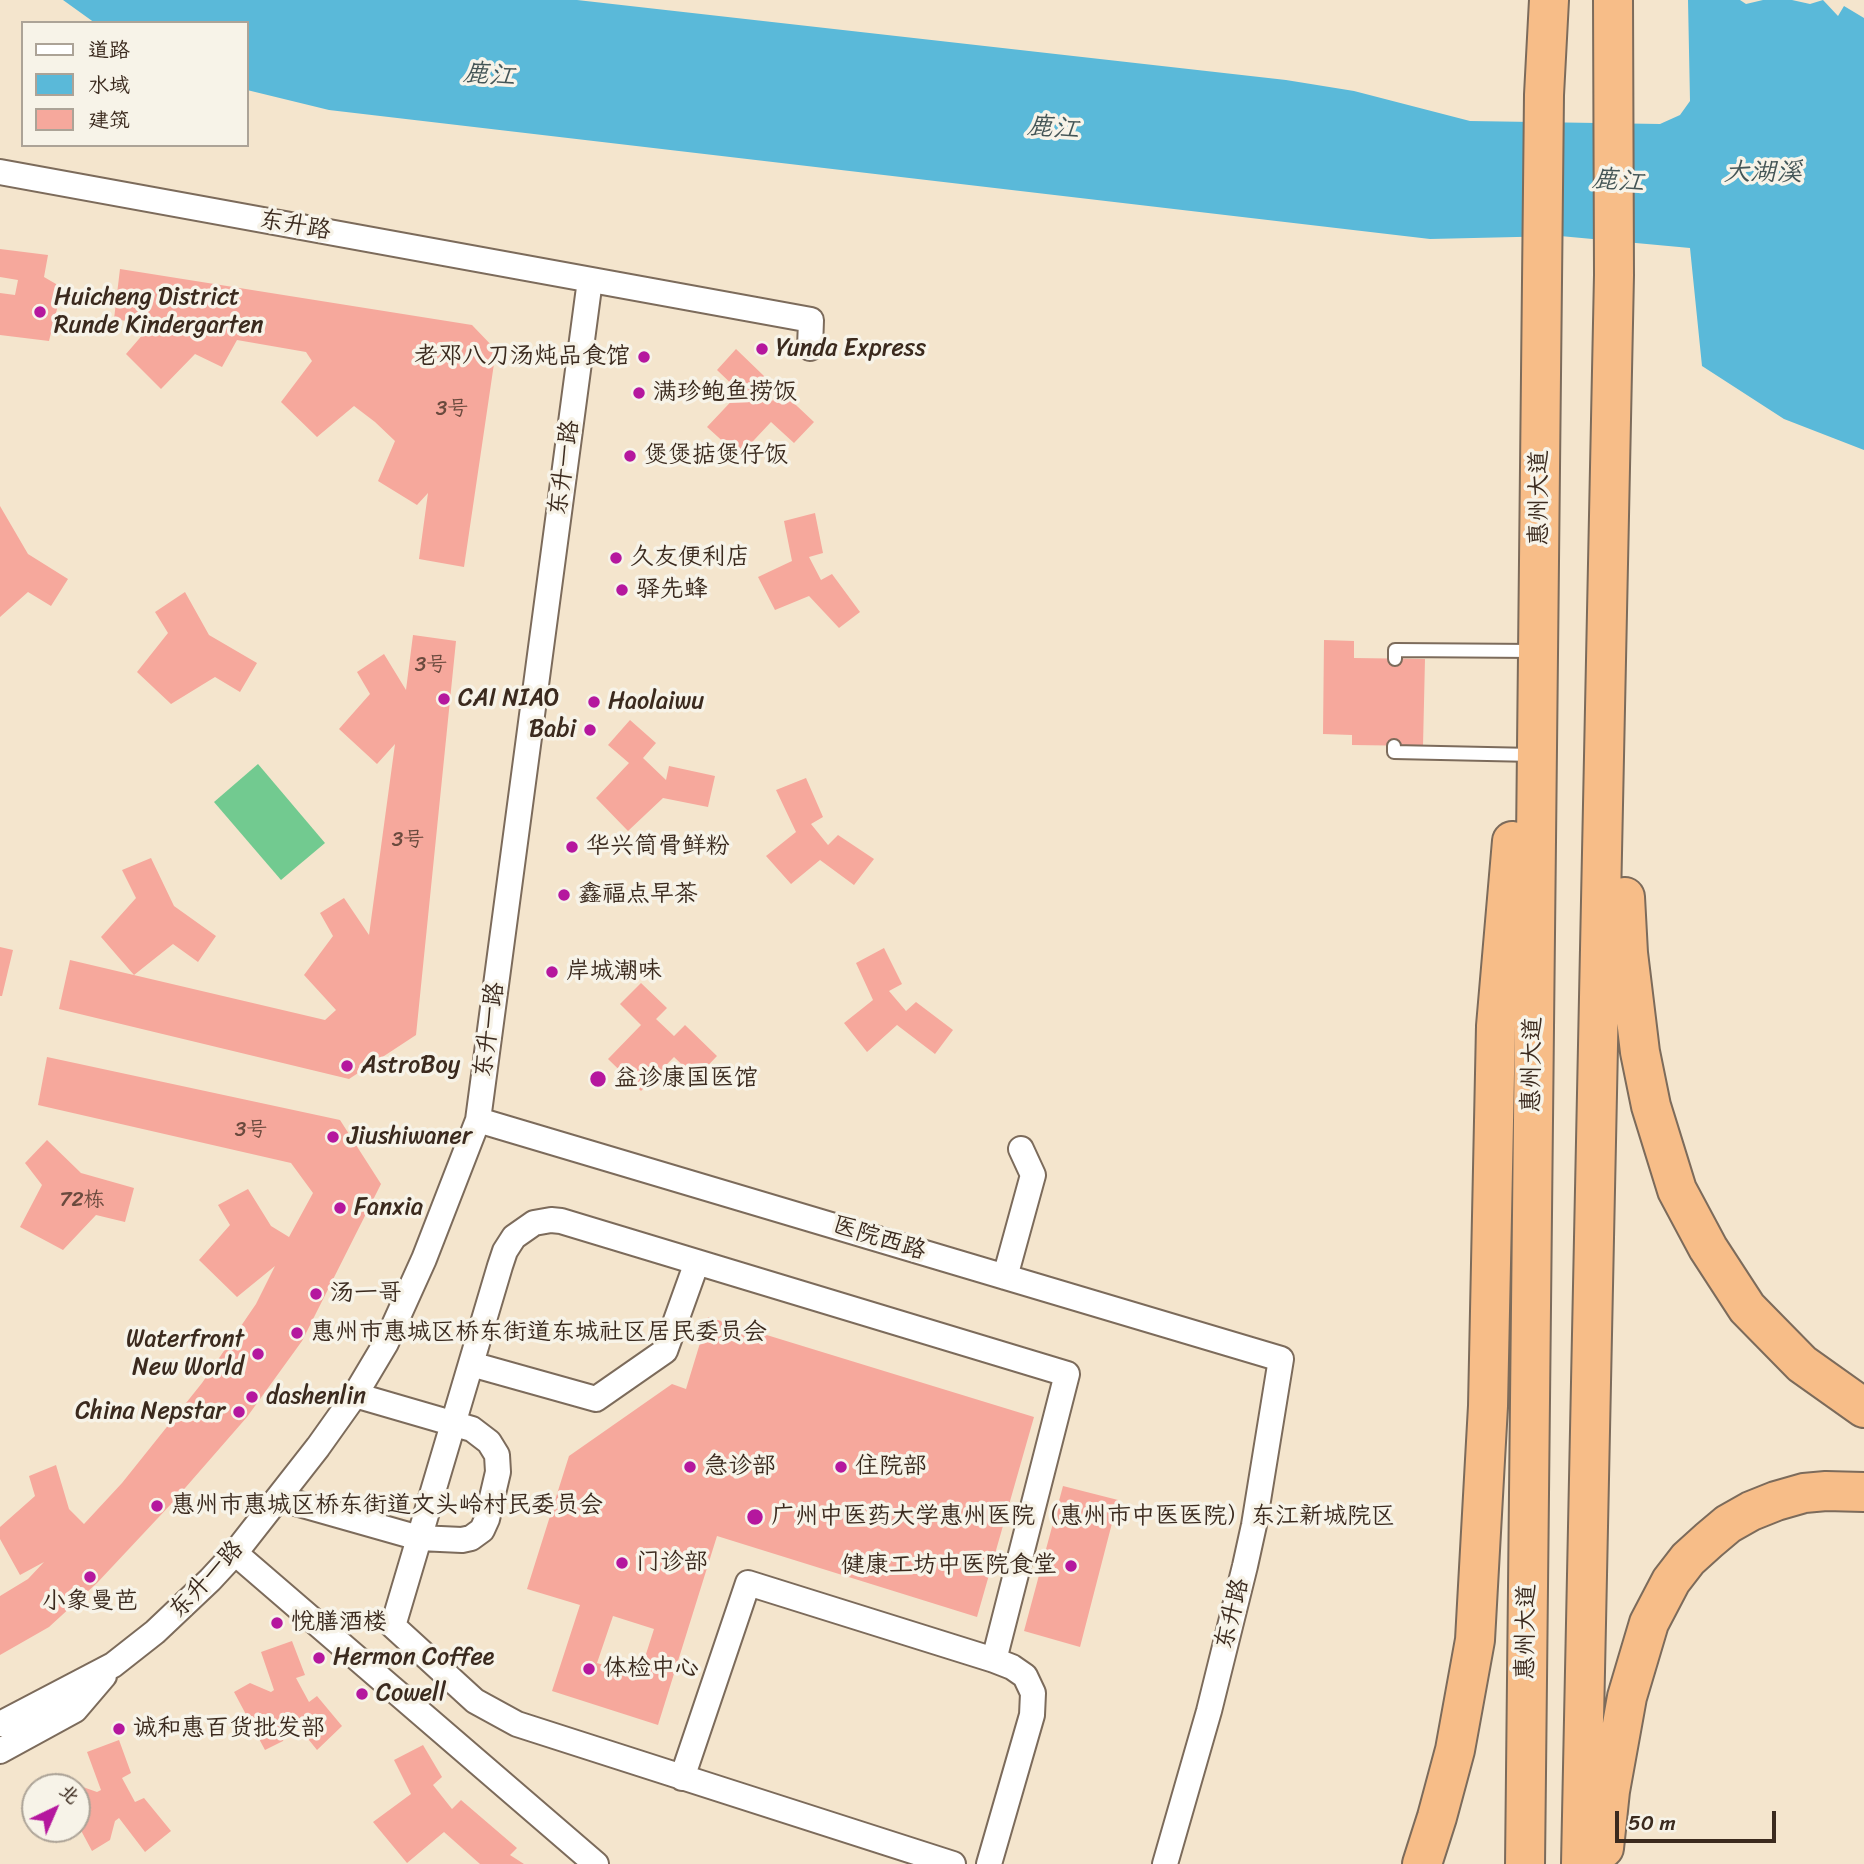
<!DOCTYPE html>
<meta charset="utf-8">
<style>
body{margin:0}
#map{position:relative;width:1864px;height:1864px;overflow:hidden;background:#f4e5cd;font-family:Sriracha,"LXGW WenKai TC",sans-serif}
canvas{display:block}
.legend{position:absolute;left:21px;top:21px;width:228px;height:126px;box-sizing:border-box;background:#f7f3e8;border:2px solid #aca397;margin:0;padding:9px 12px;list-style:none;font-size:21px;color:#3b2a1e}
.legend li{display:flex;align-items:center;gap:14px;height:35px}
.legend b{width:35px;border:2px solid #aca397}
.north{position:absolute;left:21px;top:1773px;width:70px;height:70px;box-sizing:border-box;background:#f7f3e8;border:2px solid #aca397;border-radius:50%;rotate:44deg;font-size:19px;font-weight:700;line-height:28px;text-align:center;color:#3b2a1e}
.north::after{content:'';display:block;margin:auto;width:24px;height:32px;background:#b5179e;clip-path:polygon(50% 0,100% 100%,50% 72%,0 100%)}
.scale{position:absolute;left:1615px;top:1811px;width:161px;height:32px;box-sizing:border-box;border:4px solid #3b2a1e;border-top:0;padding-left:9px;font-size:21px;line-height:24px;white-space:nowrap;color:#3b2a1e;-webkit-text-stroke:5px #f7f3e8;paint-order:stroke}
</style>
<div id="map">
<canvas width="1864" height="1864"></canvas>
<ul class="legend">
<li><b style="height:9px;background:#fff"></b>道路</li>
<li><b style="height:19px;background:#5ab9d9"></b>水域</li>
<li><b style="height:19px;background:#f6a89c"></b>建筑</li>
</ul>
<div class="north">北</div>
<div class="scale">50 m</div>
</div>
<script>
const g = document.querySelector('canvas').getContext('2d');
g.lineJoin = 'round';
function fill(path, color) {
  g.fillStyle = color;
  g.fill(path, 'evenodd');
}
function poly(rows) {
  const path = new Path2D();
  for (const r of rows) {
    path.moveTo(r[0], r[1]);
    for (let i = 2; i < r.length; i += 2) path.lineTo(r[i], r[i + 1]);
  }
  return path;
}
function strokePath(path, color, width, dash) {
  g.strokeStyle = color;
  g.lineWidth = width;
  g.lineCap = dash ? 'butt' : 'round';
  g.setLineDash(dash || []);
  g.stroke(path);
}
function label(font, color, halo, rows, align = 'center') {
  g.font = font + ' Sriracha,"LXGW WenKai TC",sans-serif';
  g.lineWidth = 7;
  g.setLineDash([]);
  g.textBaseline = 'middle';
  g.strokeStyle = halo;
  g.fillStyle = color;
  for (const [text, x, y, turn = 0] of rows) {
    g.save();
    g.translate(x, y);
    g.rotate((+turn || 0) * Math.PI / 180);
    g.textAlign = isNaN(turn) ? turn : align;
    if (halo) g.strokeText(text, 0, 0);
    g.fillText(text, 0, 0);
    g.restore();
  }
}
const green = poly([
 [258,764,325,843,281,880,214,802]
]);
const water = poly([
 [63,0,577,0,1286,80,1354,91,1470,121,1660,124,1680,115,1690,101,1688,0,1740,0,1746,4,1763,0,1792,0,1810,4,1823,0,1838,16,1844,6,1864,18,1864,450,1784,419,1702,366,1690,248,1560,236,1430,239,329,110,247,90,247,23,95,23]
]);
const building = poly([
 [0,249,48,255,44,277,56,284,60,297,49,341,0,335,0,293,15,295,18,280,0,277],
 [120,269,472,325,496,350,464,567,419,559,428,493,417,505,378,481,395,441,375,422,354,406,317,437,281,402,312,361,306,352,237,340,222,367,195,354,161,389,126,354,151,325,114,319],
 [736,349,764,376,755,385,772,401,781,391,814,422,794,443,771,422,739,456,707,427,740,392,717,370],
 [0,506,28,554,68,579,51,606,28,592,0,617],
 [815,513,823,553,809,557,821,580,832,574,860,612,839,628,809,596,775,610,758,577,792,561,784,521],
 [185,592,209,635,257,663,240,692,215,677,171,704,137,672,168,633,155,612],
 [413,635,456,641,416,1035,349,1079,59,1009,70,960,325,1020,336,1010,304,975,333,936,320,913,344,898,369,935,395,744,377,764,339,729,370,694,357,672,384,654,406,690],
 [1324,640,1354,641,1354,658,1425,659,1423,746,1352,745,1352,735,1323,734],
 [630,720,656,743,643,758,666,780,669,766,715,776,708,807,663,798,628,831,596,798,629,763,608,745],
 [806,778,823,817,811,824,828,845,838,835,874,859,854,885,820,860,791,884,766,856,796,832,776,790],
 [151,858,174,906,216,936,198,962,173,944,134,975,101,937,136,898,122,870],
 [0,947,13,950,2,996,0,996],
 [884,948,902,984,889,991,906,1011,916,1002,953,1030,935,1054,897,1025,867,1052,844,1023,873,1000,856,963],
 [641,983,667,1008,656,1019,674,1036,685,1025,717,1056,696,1078,674,1057,641,1091,608,1059,641,1025,620,1004],
 [47,1057,340,1120,381,1184,302,1341,247,1417,172,1503,97,1583,49,1627,0,1655,0,1596,28,1579,44,1562,20,1575,0,1539,0,1527,35,1496,29,1476,56,1465,69,1509,84,1524,122,1483,202,1383,256,1304,275,1266,237,1297,199,1260,230,1225,218,1205,248,1189,271,1226,289,1237,313,1193,291,1163,38,1105],
 [47,1140,81,1173,134,1188,125,1222,96,1215,63,1250,20,1227,42,1185,25,1163],
 [708,1317,1034,1417,977,1617,717,1536,658,1725,552,1691,580,1605,527,1589,569,1456,672,1384,686,1389],
 [613,1616,654,1629,639,1676,597,1663],
 [1063,1486,1118,1500,1080,1647,1024,1631],
 [292,1641,305,1675,296,1678,309,1702,317,1696,342,1726,317,1750,292,1719,289,1721,283,1741,265,1750,234,1692,250,1683,271,1692,274,1690,261,1652],
 [119,1740,131,1773,122,1778,135,1802,144,1798,171,1831,145,1852,119,1818,115,1821,110,1840,92,1851,77,1823,77,1788,80,1786,97,1792,101,1790,87,1752],
 [423,1745,442,1777,433,1785,452,1809,461,1800,517,1848,510,1855,524,1864,480,1864,444,1832,407,1863,373,1822,411,1794,394,1760]
]);
const lane = poly([
 [1395,659,1395,650,1535,651],
 [1394,746,1394,752,1534,755]
]);
const street = poly([
 [0,172,811,320,810,348],
 [478,1120,1281,1359,1254,1525,1245,1566,1209,1711,1165,1864],
 [1005,1277,1033,1175,1021,1149],
 [471,1364,596,1399,665,1351,697,1262],
 [278,1498,419,1538,462,1540,471,1538,482,1530,487,1519,498,1472,497,1455,489,1442,472,1429,355,1395],
 [235,1553,596,1864],
 [0,1724,113,1665,155,1632,210,1580,235,1553,318,1447,355,1395,386,1343,424,1259,478,1120,590,280],
 [0,1751,75,1710,104,1676],
 [682,1778,748,1583,994,1660,1012,1667,1025,1676,1033,1693,1032,1715,989,1864],
 [953,1864,517,1724,475,1701,393,1626,500,1266,505,1251,514,1237,534,1223,551,1220,561,1221,1067,1374,994,1660]
]);
const highway = poly([
 [1625,897,1628,953,1640,1052,1651,1106,1677,1190,1708,1248,1747,1308,1802,1364,1864,1408],
 [1604,1848,1610,1791,1627,1697,1649,1623,1671,1581,1688,1559,1709,1540,1728,1524,1751,1511,1776,1501,1804,1493,1826,1491,1864,1492],
 [1422,1864,1437,1817,1455,1750,1475,1640,1488,1406,1496,1026,1512,841],
 [1525,1864,1544,95,1549,0],
 [1581,1864,1614,275,1613,0]
]);
const markers = [
 [40,312,7,"#b5179e"],
 [762,349,7,"#b5179e"],
 [644,357,7,"#b5179e"],
 [639,393,7,"#b5179e"],
 [630,456,7,"#b5179e"],
 [616,558,7,"#b5179e"],
 [622,590,7,"#b5179e"],
 [444,699,7,"#b5179e"],
 [594,702,7,"#b5179e"],
 [590,730,7,"#b5179e"],
 [572,847,7,"#b5179e"],
 [564,895,7,"#b5179e"],
 [552,972,7,"#b5179e"],
 [347,1066,7,"#b5179e"],
 [598,1079,9,"#b5179e"],
 [333,1137,7,"#b5179e"],
 [340,1208,7,"#b5179e"],
 [316,1294,7,"#b5179e"],
 [297,1333,7,"#b5179e"],
 [258,1354,7,"#b5179e"],
 [252,1397,7,"#b5179e"],
 [239,1412,7,"#b5179e"],
 [690,1467,7,"#b5179e"],
 [841,1467,7,"#b5179e"],
 [157,1506,7,"#b5179e"],
 [755,1517,9,"#b5179e"],
 [622,1563,7,"#b5179e"],
 [1071,1566,7,"#b5179e"],
 [90,1577,7,"#b5179e"],
 [277,1623,7,"#b5179e"],
 [319,1658,7,"#b5179e"],
 [589,1669,7,"#b5179e"],
 [362,1694,7,"#b5179e"],
 [119,1729,7,"#b5179e"]
];
const numberNames = [
 ["3号",452,410],
 ["3号",431,666],
 ["3号",408,841],
 ["3号",251,1131],
 ["72栋",82,1201]
];
const streetNames = [
 ["东升路",295,226,10],
 ["东升一路",565,468,-82],
 ["惠州大道",1540,498,-90],
 ["东升一路",490,1030,-82],
 ["惠州大道",1533,1065,-89],
 ["医院西路",879,1239,17],
 ["东升一路",207,1580,-47],
 ["东升路",1233,1614,-76],
 ["惠州大道",1527,1632,-89]
];
const poiNames = [
 ["Huicheng District",54,298],
 ["Runde Kindergarten",54,326],
 ["Yunda Express",776,349],
 ["老邓八刀汤炖品食馆",630,357,"right"],
 ["满珍鲍鱼捞饭",653,393],
 ["煲煲掂煲仔饭",644,456],
 ["久友便利店",630,558],
 ["驿先蜂",636,590],
 ["CAI NIAO",458,699],
 ["Haolaiwu",608,702],
 ["Babi",576,730,"right"],
 ["华兴筒骨鲜粉",586,847],
 ["鑫福点早茶",578,895],
 ["岸城潮味",566,972],
 ["AstroBoy",361,1066],
 ["益诊康国医馆",614,1079],
 ["Jiushiwaner",347,1137],
 ["Fanxia",354,1208],
 ["汤一哥",330,1294],
 ["惠州市惠城区桥东街道东城社区居民委员会",311,1333],
 ["Waterfront",244,1340,"right"],
 ["New World",244,1368,"right"],
 ["dashenlin",266,1397],
 ["China Nepstar",225,1412,"right"],
 ["急诊部",704,1467],
 ["住院部",855,1467],
 ["惠州市惠城区桥东街道文头岭村民委员会",171,1506],
 ["广州中医药大学惠州医院（惠州市中医医院）东江新城院区",771,1517],
 ["门诊部",636,1563],
 ["健康工坊中医院食堂",1057,1566,"right"],
 ["小象曼芭",90,1602,"center"],
 ["悦膳酒楼",291,1623],
 ["Hermon Coffee",333,1658],
 ["体检中心",603,1669],
 ["Cowell",376,1694],
 ["诚和惠百货批发部",133,1729]
];
const waterNames = [
 ["鹿江",489,76,5],
 ["鹿江",1053,129,5],
 ["大湖溪",1763,173],
 ["鹿江",1618,182,5]
];
fill(green, '#72ca90');
fill(water, '#5ab9d9');
fill(building, '#f6a89c');
strokePath(lane, '#7c6b5b', 16);
strokePath(street, '#7c6b5b', 28);
strokePath(highway, '#7c6b5b', 42);
strokePath(lane, '#fff', 12);
strokePath(street, '#fff', 24);
strokePath(highway, '#f7bd88', 38);
for (const [x, y, r, color] of markers) {
  const dot = new Path2D();
  dot.arc(x, y, r, 0, 2 * Math.PI);
  g.fillStyle = color;
  g.fill(dot);
  strokePath(dot, '#f7f3e8', 2.5);
}
label('21px', '#6a4a3e', null, numberNames);
label('24px', '#3b2a1e', '#f7f3e8', streetNames);
label('24px', '#3b2a1e', '#f7f3e8', poiNames, 'left');
label('italic 26px', '#445556', '#f7f3e8', waterNames);
</script>
